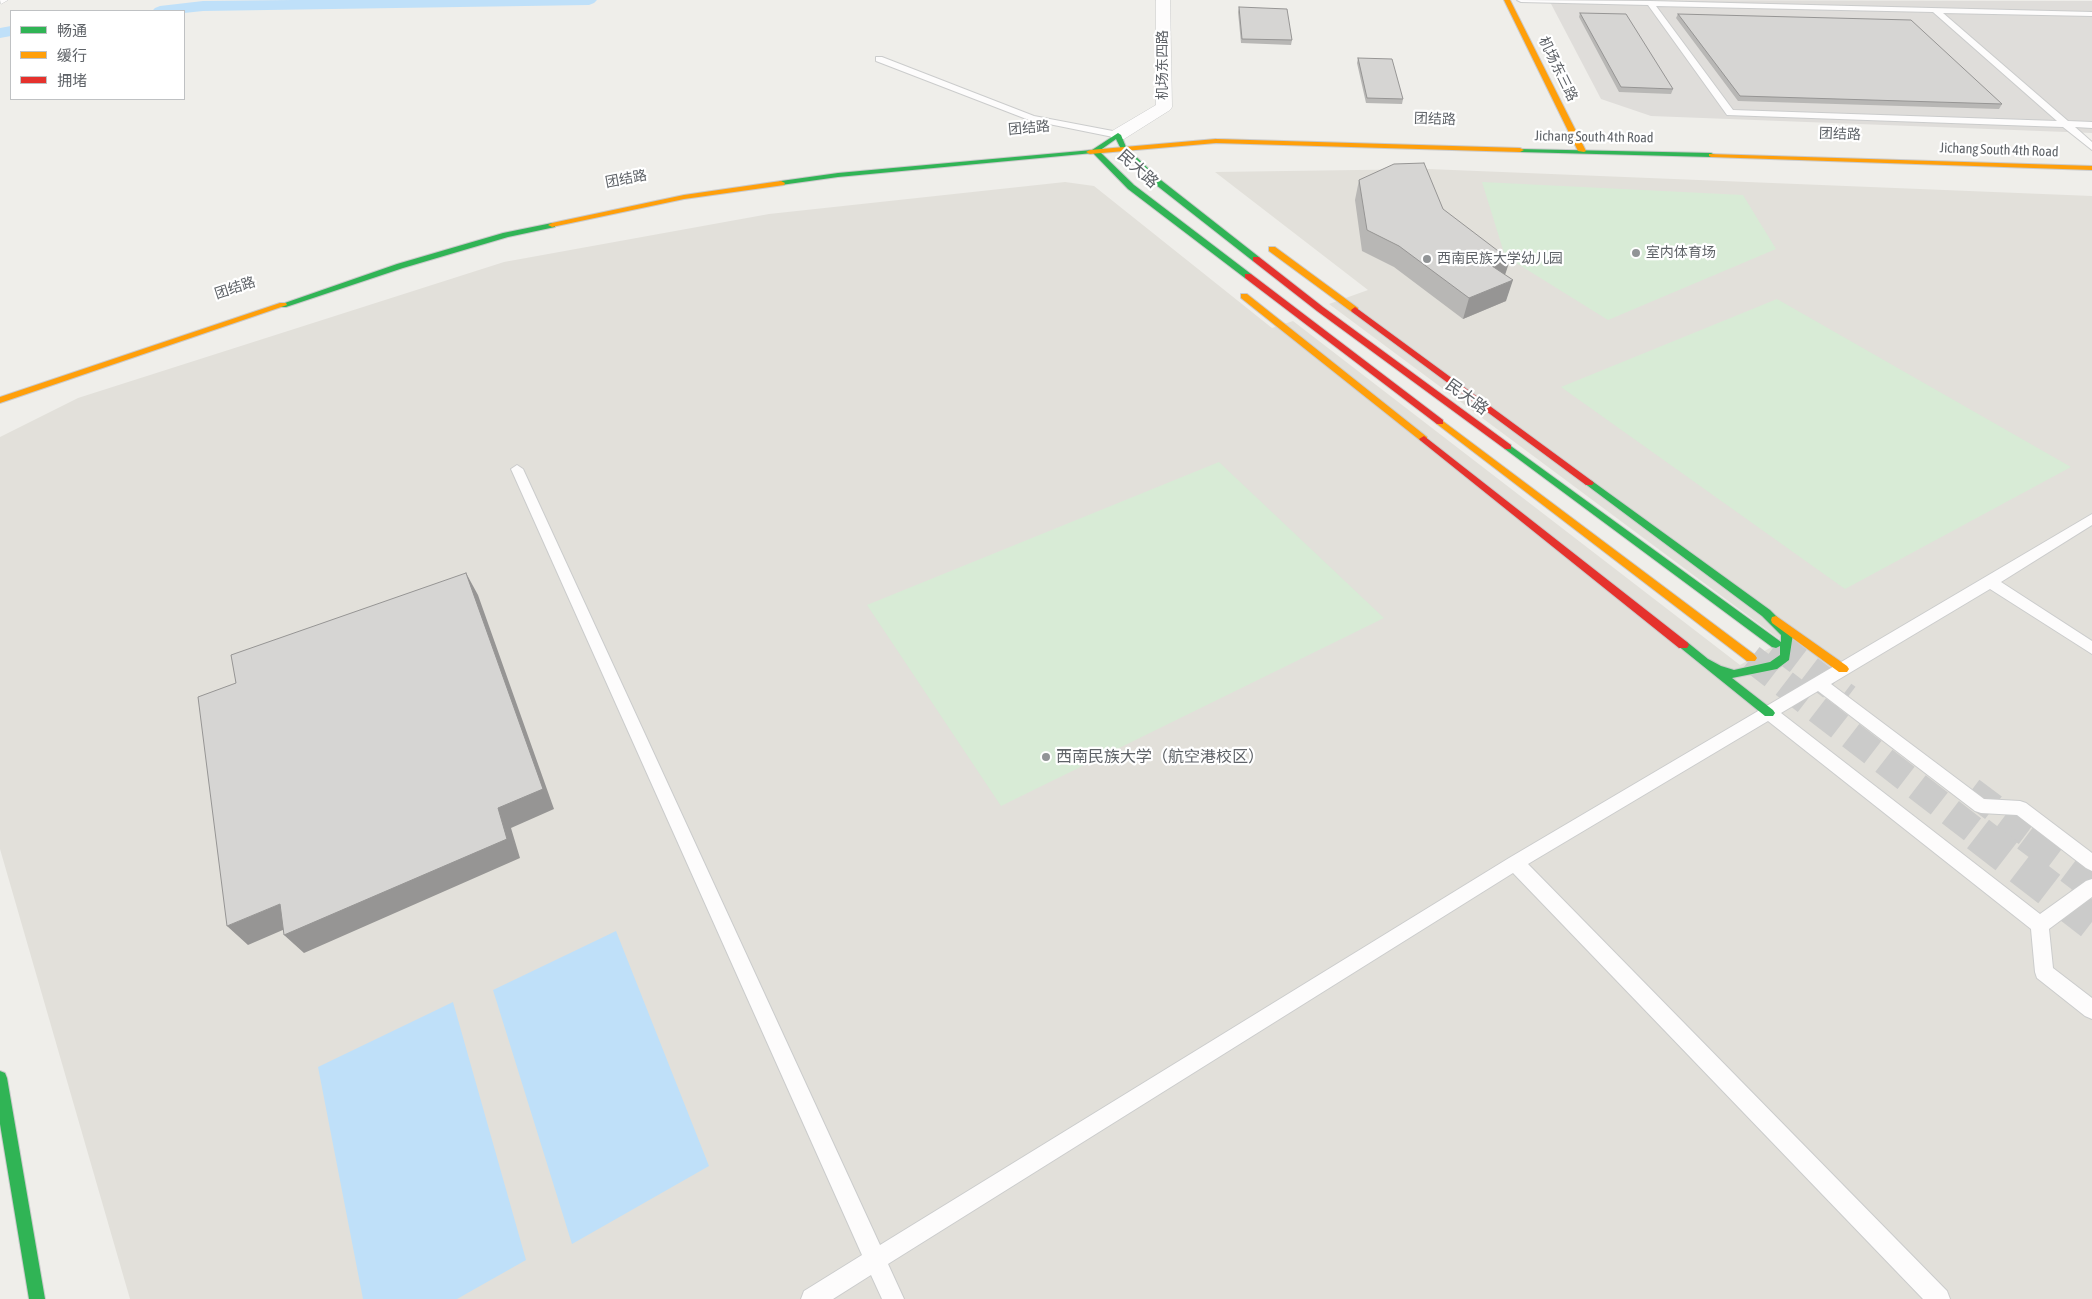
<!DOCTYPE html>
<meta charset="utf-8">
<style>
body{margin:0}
#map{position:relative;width:2092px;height:1299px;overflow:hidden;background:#efeeea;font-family:"Asap Condensed","Noto Sans SC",sans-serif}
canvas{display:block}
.legend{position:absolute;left:10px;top:10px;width:175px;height:90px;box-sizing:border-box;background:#fff;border:1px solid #bfc1c3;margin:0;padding:6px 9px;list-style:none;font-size:15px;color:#5f6368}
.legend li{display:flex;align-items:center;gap:10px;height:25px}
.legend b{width:25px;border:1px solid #bfc1c3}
</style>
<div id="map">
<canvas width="2092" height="1299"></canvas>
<ul class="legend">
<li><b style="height:6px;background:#30b455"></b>畅通</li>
<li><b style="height:6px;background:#ff9f0a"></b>缓行</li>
<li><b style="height:6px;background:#e5322d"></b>拥堵</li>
</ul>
</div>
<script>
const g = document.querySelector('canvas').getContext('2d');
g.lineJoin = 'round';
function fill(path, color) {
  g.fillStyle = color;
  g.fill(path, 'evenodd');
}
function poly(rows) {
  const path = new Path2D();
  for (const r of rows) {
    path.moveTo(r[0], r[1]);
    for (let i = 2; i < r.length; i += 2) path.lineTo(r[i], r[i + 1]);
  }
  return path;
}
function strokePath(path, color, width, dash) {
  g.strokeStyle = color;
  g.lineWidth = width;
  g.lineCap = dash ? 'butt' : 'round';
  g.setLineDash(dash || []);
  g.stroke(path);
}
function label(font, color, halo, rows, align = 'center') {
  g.font = font + ' "Asap Condensed","Noto Sans SC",sans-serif';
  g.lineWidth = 4.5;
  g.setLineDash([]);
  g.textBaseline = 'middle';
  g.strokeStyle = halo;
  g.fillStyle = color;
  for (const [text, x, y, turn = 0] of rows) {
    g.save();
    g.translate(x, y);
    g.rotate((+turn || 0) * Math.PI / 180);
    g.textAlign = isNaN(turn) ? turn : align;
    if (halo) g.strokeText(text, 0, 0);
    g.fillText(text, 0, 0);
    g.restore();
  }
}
const industrial = poly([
 [1549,0,2092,1,2092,133,1651,116,1601,99]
]);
const education = poly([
 [1428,169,2092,196,2092,1299,130,1299,0,849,0,437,78,398,504,262,769,214,1065,182,1094,186,1272,328,1293,321,1740,665,1782,641,1329,304,1368,290,1215,172]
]);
const green = poly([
 [1482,182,1743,195,1776,249,1608,320,1505,256],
 [1777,299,2071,467,1845,589,1561,387],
 [1219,462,1384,618,1001,806,867,605]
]);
const water = poly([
 [616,931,709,1166,572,1244,493,990],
 [453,1002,526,1260,457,1299,363,1299,318,1067]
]);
const canal = poly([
 [292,0,597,0,594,3,589,5,203,11,184,13,184,11,152,11,155,8,160,6,203,1,292,0],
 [11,26,11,36,0,38,0,28,11,26]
]);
const secondaryTunnelFar1 = poly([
 [1776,644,1847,698],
 [1751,658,1980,835],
 [1971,791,2030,835]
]);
const secondaryTunnel = poly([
 [1978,834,2092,922],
 [2028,834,2092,882]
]);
const lane = poly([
 [1517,0,1650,1,2092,12,2092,16,1943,13,2068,121,2092,122,2092,128,2075,127,2092,142,2092,150,2063,127,1727,115,1648,5,1521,2,1517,0],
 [1656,6,1933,12,2057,121,1733,110,1656,6],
 [876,57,882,57,1034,116,1118,132,1123,135,1118,138,1029,120,876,61,876,57],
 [517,465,523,469,880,1245,1509,858,2092,514,2092,525,2001,582,2092,641,2092,654,1990,589,1831,684,1984,799,2020,801,2026,803,2092,853,2092,871,2086,868,2017,815,1981,813,1975,811,1818,691,1781,713,2040,914,2086,881,2092,879,2092,897,2049,929,2053,968,2092,998,2092,1019,2085,1016,2037,978,2035,972,2031,929,1768,721,1528,864,1947,1291,1950,1299,1923,1299,1513,873,888,1264,904,1299,882,1299,871,1275,833,1299,801,1299,804,1291,862,1255,511,469,517,465]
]);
const street = poly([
 [0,0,8,0,1,4,0,0],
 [1156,0,1170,0,1172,107,1170,110,1124,139,1112,139,1110,135,1112,131,1156,105,1156,0]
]);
const fast = poly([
 [1118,133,1121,135,1126,147,1157,177,1259,257,1259,261,1253,261,1151,181,1121,149,1116,139,1099,151,1134,185,1251,274,1251,278,1245,278,1128,189,1093,153,838,177,781,185,777,183,781,181,838,173,1092,150,1118,133],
 [1518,149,1711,153,1715,155,1711,157,1520,152,1518,151,1518,149],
 [552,223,555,223,555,227,508,237,403,268,286,307,280,307,279,305,397,264,503,233,552,223],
 [1508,444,1781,642,1781,635,1762,616,1584,483,1589,480,1592,481,1770,610,1791,631,1793,634,1789,660,1777,669,1732,678,1773,710,1775,713,1773,716,1765,716,1677,645,1683,641,1687,642,1708,659,1721,666,1734,670,1770,662,1780,655,1780,646,1776,648,1772,647,1505,449,1505,445,1508,444],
 [0,1071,5,1073,7,1078,45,1299,29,1299,0,1124,0,1071]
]);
const slow = poly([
 [1504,0,1510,0,1586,151,1584,152,1578,151,1504,0],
 [1216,139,1520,148,1524,150,1520,152,1216,143,1090,154,1086,152,1090,150,1216,139],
 [1709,154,2092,166,2092,170,1711,157,1709,156,1709,154],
 [781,181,785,183,784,185,684,199,552,227,548,225,552,223,684,195,781,181],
 [1269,247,1275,247,1358,308,1358,312,1352,312,1269,251,1269,247],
 [1241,294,1247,294,1427,437,1427,441,1421,441,1241,298,1241,294],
 [280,303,286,303,287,305,0,403,0,397,280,303],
 [1440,419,1755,655,1757,658,1755,661,1747,661,1437,424,1435,422,1440,419],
 [1776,616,1847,666,1849,669,1847,672,1839,672,1772,623,1771,620,1772,617,1776,616]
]);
const jam = poly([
 [1253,257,1259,257,1323,307,1511,445,1511,449,1505,449,1317,311,1253,261,1253,257],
 [1245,274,1251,274,1443,420,1443,424,1437,424,1245,278,1245,274],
 [1355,307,1592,481,1594,483,1592,485,1586,485,1352,312,1351,310,1355,307],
 [1424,436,1687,642,1689,645,1687,648,1679,648,1421,441,1419,439,1424,436]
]);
const wall = poly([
 [1239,7,1292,40,1291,45,1241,43,1238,12],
 [1580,13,1673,89,1671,94,1619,92,1579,17],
 [1678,14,2002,104,1999,109,1738,101,1676,18],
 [1358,58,1403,99,1402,104,1366,103,1357,63],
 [1359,180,1443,209,1505,275,1506,301,1463,319,1394,267,1362,251,1355,200]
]);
const shadedWall = poly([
 [1510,260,1503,281,1489,264],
 [1513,280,1506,301,1463,319,1469,298],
 [466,573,478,595,554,809,511,828,520,858,304,953,284,935,498,808],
 [280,904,299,923,248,945,227,926]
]);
const building = poly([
 [1239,7,1287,9,1292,40,1242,39,1239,7],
 [1580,13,1626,14,1673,89,1621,87,1580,13],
 [1678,14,1911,20,2002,104,1740,96,1678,14],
 [1358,58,1392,59,1403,99,1367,98,1358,58],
 [1424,163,1443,209,1510,260,1489,264,1513,280,1469,298,1399,246,1367,230,1359,180,1394,164,1424,163],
 [466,573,543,789,498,808,507,839,284,935,280,904,227,926,198,697,236,683,231,655,466,573]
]);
const markers = [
 [1636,253,5,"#919496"],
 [1427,259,5,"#919496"],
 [1046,757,5,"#919496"]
];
const farStreetnames = [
 ["机场东四路",1163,65,-90],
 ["机场东三路",1558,69,64],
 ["团结路",1435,119,2],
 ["团结路",1029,128,-5],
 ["团结路",1840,134,2],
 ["Jichang South 4th Road",1594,137,1],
 ["Jichang South 4th Road",1999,150,2],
 ["团结路",626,179,-11],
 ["团结路",235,288,-18]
];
const farPoinames = [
 ["室内体育场",1646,253],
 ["西南民族大学幼儿园",1437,259]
];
const streetNames = [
 ["民大路",1138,169,42],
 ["民大路",1467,397,36]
];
const poiNames = [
 ["西南民族大学（航空港校区）",1056,757]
];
fill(industrial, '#dfddda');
fill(education, '#e2e0da');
fill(green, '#d8ebd6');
fill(water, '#bfe0f9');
fill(canal, '#bfe0f9');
strokePath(secondaryTunnelFar1, '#cbcbca', 28, [28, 14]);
strokePath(secondaryTunnel, '#cbcbca', 36, [36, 18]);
strokePath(lane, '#cbcccc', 2);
strokePath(street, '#cbcccc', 1);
strokePath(fast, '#cacacb', 2);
strokePath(slow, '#cacacb', 2);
strokePath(jam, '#cacacb', 2);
fill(lane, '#fdfcfc');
fill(street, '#fdfcfc');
fill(fast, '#30b455');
fill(slow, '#ff9f0a');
fill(jam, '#e5322d');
fill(wall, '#b8b7b5');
fill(shadedWall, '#969594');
fill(building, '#d6d5d3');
strokePath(building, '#969594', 1);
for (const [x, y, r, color] of markers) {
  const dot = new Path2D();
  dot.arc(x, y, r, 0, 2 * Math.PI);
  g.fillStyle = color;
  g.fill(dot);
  strokePath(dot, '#fff', 2);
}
label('14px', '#5f6368', '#fff', farStreetnames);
label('14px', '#5f6368', '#fff', farPoinames, 'left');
label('16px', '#5f6368', '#fff', streetNames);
label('16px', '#5f6368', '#fff', poiNames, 'left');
</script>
